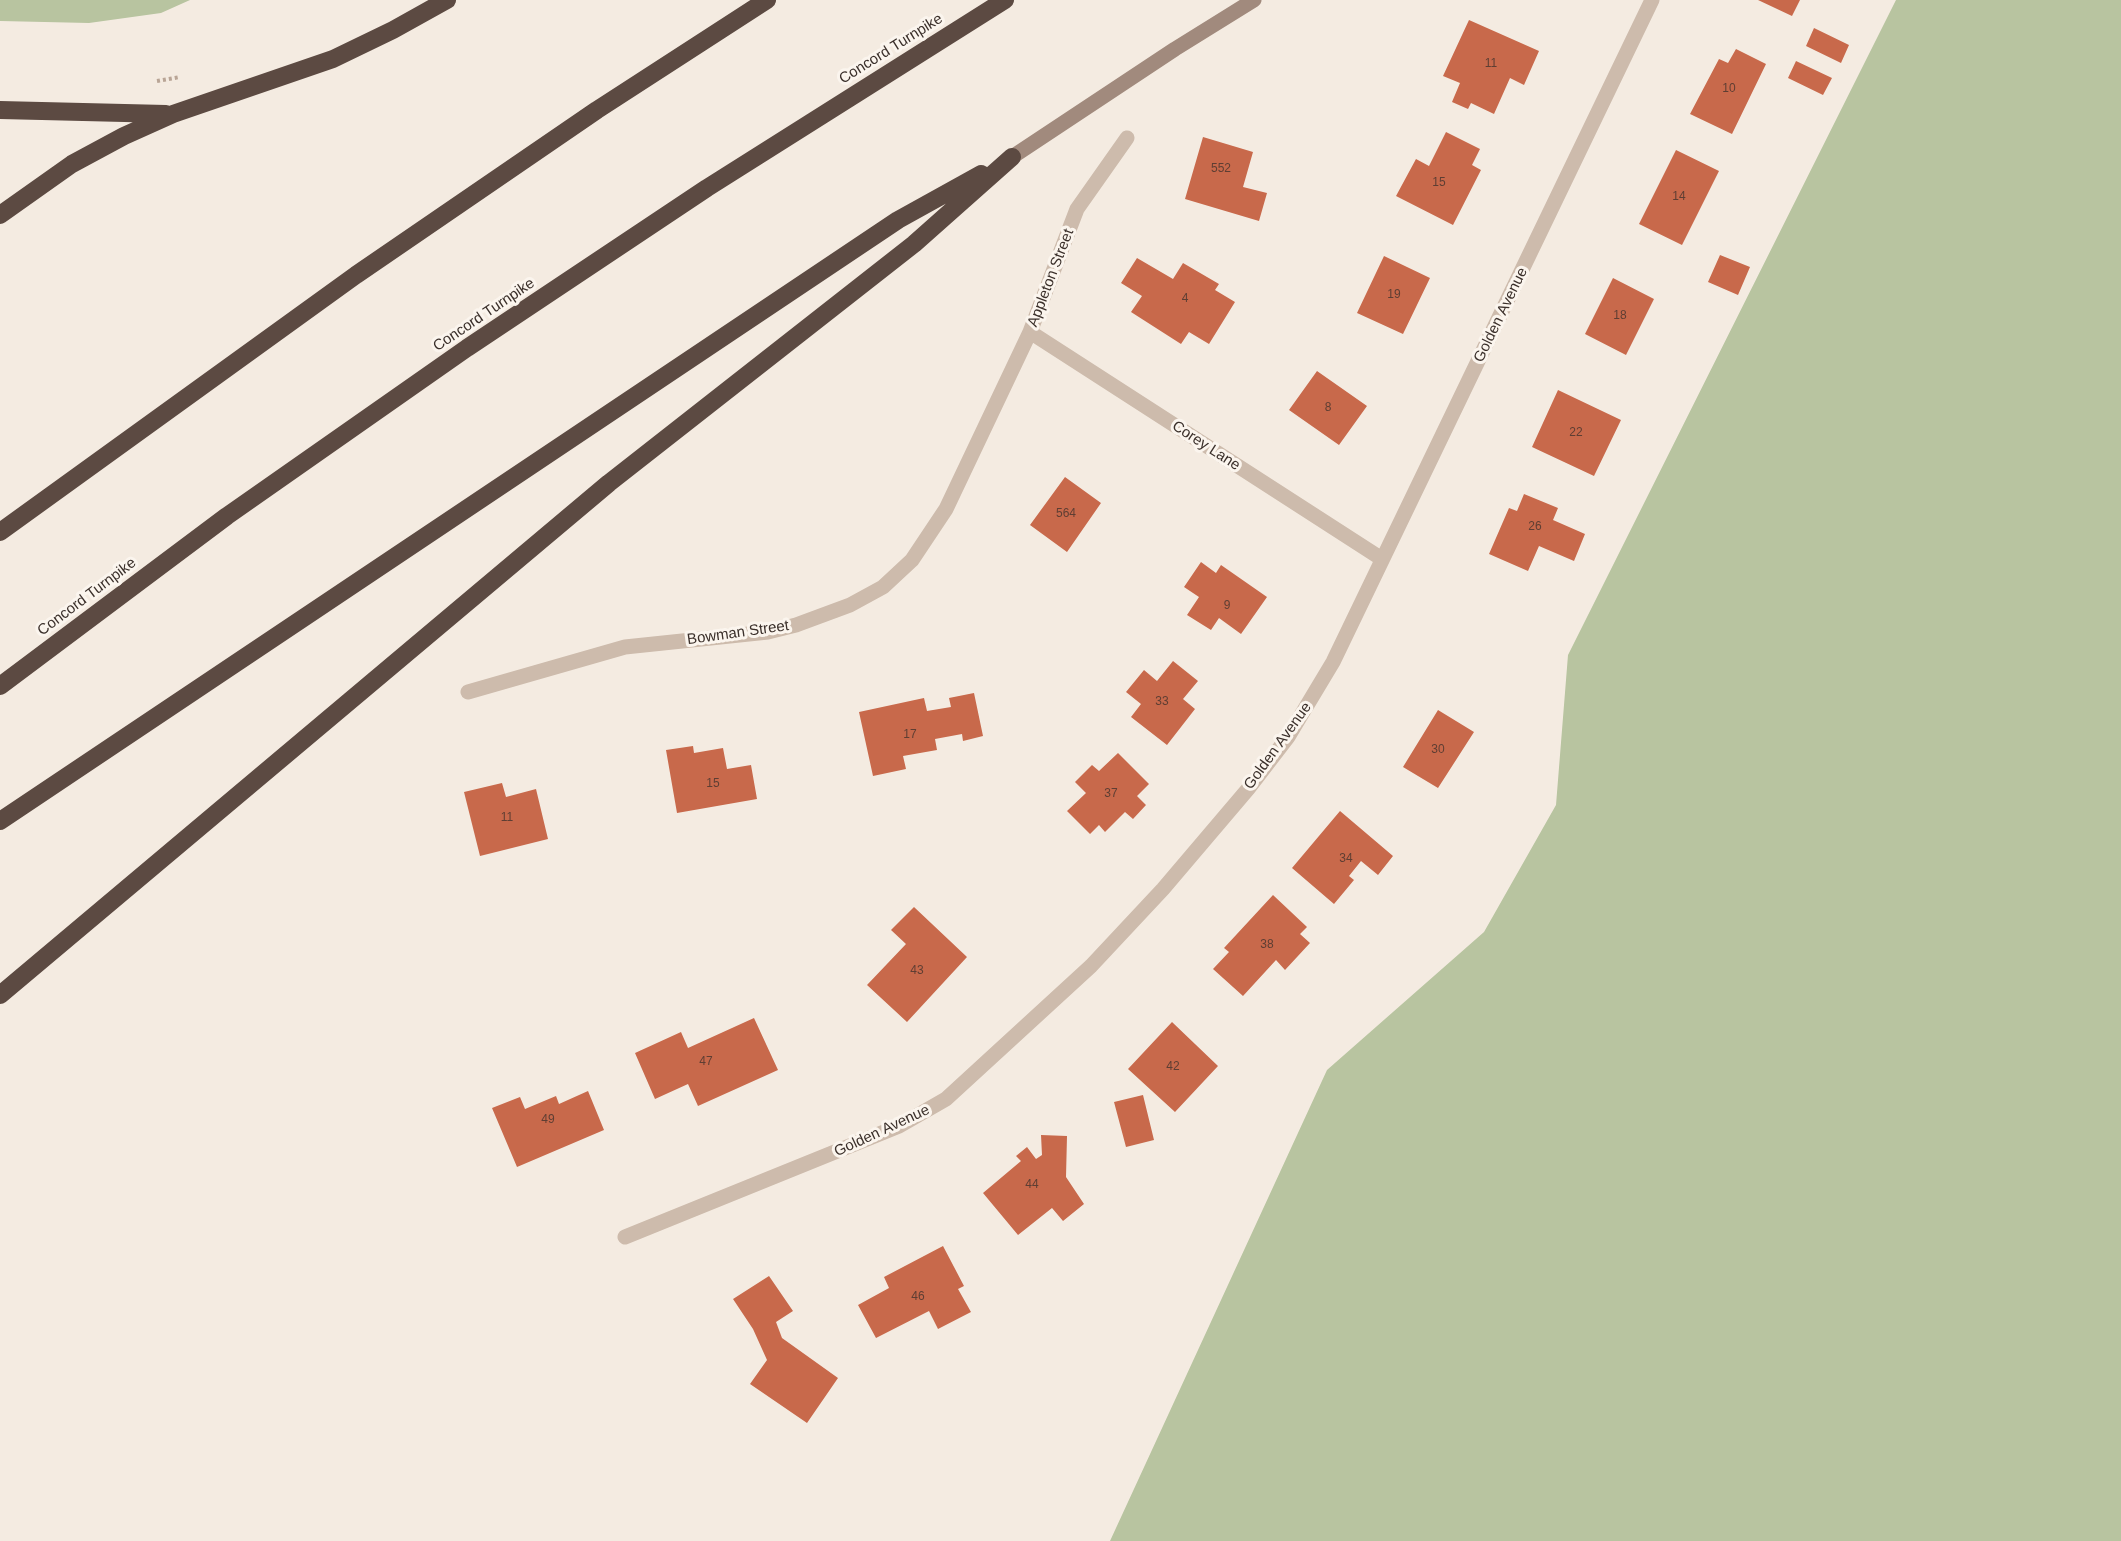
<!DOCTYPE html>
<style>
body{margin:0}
canvas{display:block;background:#f4ebe1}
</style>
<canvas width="2121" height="1541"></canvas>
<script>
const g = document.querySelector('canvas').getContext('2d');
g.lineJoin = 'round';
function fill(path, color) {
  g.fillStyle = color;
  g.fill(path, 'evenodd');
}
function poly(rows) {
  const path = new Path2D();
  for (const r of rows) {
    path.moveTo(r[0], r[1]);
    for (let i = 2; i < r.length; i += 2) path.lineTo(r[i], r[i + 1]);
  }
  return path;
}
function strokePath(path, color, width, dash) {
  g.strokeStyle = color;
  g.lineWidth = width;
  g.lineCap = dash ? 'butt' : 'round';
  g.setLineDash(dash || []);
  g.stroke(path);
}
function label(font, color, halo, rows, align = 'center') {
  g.font = font + ' Arial,sans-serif';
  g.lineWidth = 6;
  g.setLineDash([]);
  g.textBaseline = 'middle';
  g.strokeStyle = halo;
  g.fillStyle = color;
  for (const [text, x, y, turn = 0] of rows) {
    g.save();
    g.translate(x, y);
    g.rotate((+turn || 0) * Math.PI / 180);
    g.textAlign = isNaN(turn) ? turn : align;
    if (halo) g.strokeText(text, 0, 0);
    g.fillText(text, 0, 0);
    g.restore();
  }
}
const green = poly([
 [0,0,190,0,161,13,89,23,0,21],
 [1896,0,2121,0,2121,1541,1110,1541,1327,1070,1484,932,1556,805,1568,655]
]);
const building = poly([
 [1758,0,1800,0,1792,16],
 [1469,20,1539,51,1524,85,1510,78,1494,114,1471,103,1468,109,1452,102,1460,83,1443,76],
 [1814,28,1849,45,1841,63,1806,46],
 [1736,49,1766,64,1732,134,1690,114,1719,59,1728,63],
 [1796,61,1832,78,1823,95,1788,78],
 [1446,132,1480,149,1472,165,1481,170,1453,225,1396,196,1416,159,1429,166],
 [1203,137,1253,152,1243,187,1267,193,1259,221,1185,199],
 [1676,150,1719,171,1682,245,1639,224],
 [1720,255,1750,267,1738,295,1708,282],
 [1384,256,1430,278,1403,334,1357,313],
 [1137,258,1173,279,1183,263,1219,284,1215,290,1235,302,1209,344,1189,332,1181,344,1131,312,1142,296,1121,283],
 [1613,278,1654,299,1626,355,1585,334],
 [1317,371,1367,406,1339,445,1289,410],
 [1558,390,1621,420,1594,476,1532,447],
 [1065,477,1101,503,1067,552,1030,525],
 [1524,494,1558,508,1553,520,1585,534,1574,561,1539,546,1528,571,1489,554,1509,508,1517,511],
 [1201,562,1216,573,1221,565,1267,597,1241,634,1219,618,1211,630,1187,615,1199,597,1184,587],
 [1173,661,1198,681,1183,699,1195,709,1167,745,1131,717,1141,704,1126,692,1144,670,1157,681],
 [974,693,983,736,963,741,962,734,935,739,937,750,903,756,906,769,873,776,859,712,924,698,927,711,951,707,949,698],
 [1438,710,1474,732,1438,788,1403,767],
 [693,746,694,753,723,748,727,769,751,765,757,799,677,813,666,750],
 [1118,753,1149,784,1137,796,1146,805,1133,819,1125,812,1105,832,1099,825,1090,834,1067,811,1086,793,1075,782,1092,765,1099,771],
 [502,783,506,797,536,789,548,839,480,856,464,792],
 [1340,811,1393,856,1378,875,1361,861,1349,876,1354,880,1334,904,1292,868],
 [1273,895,1307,927,1300,934,1310,943,1285,970,1276,960,1243,996,1213,969,1229,952,1224,948],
 [914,907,967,957,907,1022,867,985,906,944,891,930],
 [754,1018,778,1070,698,1106,688,1084,655,1099,635,1053,681,1032,688,1048],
 [1172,1022,1218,1066,1175,1112,1128,1069],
 [588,1091,604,1130,517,1167,492,1108,520,1097,525,1109,556,1096,559,1104],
 [1143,1095,1154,1140,1126,1147,1114,1102],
 [1041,1135,1067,1136,1066,1177,1084,1204,1063,1221,1052,1208,1018,1235,983,1193,1021,1161,1016,1156,1027,1147,1036,1159,1042,1155],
 [943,1246,964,1286,958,1289,971,1312,938,1329,929,1311,876,1338,858,1305,889,1288,884,1277],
 [769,1276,793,1311,776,1322,782,1338,838,1378,807,1423,750,1384,767,1360,753,1329,733,1299]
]);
const path = poly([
 [157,81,180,77]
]);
const minor = poly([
 [1030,332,1382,559],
 [468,692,625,647,768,632,796,625,850,605,883,587,912,560,946,509,1030,332,1077,209,1127,138],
 [625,1237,899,1126,946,1099,1091,966,1163,889,1248,789,1288,737,1333,662,1652,0]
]);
const secondary = poly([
 [1012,157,1175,49,1254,0]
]);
const motorway = poly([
 [0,110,166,114],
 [0,215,72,164,124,136,173,114,333,59,393,30,447,0],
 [0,532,356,275,597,110,767,0],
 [0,686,227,516,467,348,707,188,1005,0],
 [0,821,898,220,981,174],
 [0,995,609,483,914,244,1012,157]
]);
const numberNames = [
 ["11",1491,64],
 ["10",1729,89],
 ["552",1221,169],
 ["15",1439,183],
 ["14",1679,197],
 ["19",1394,295],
 ["4",1185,299],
 ["18",1620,316],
 ["8",1328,408],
 ["22",1576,433],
 ["564",1066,514],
 ["26",1535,527],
 ["9",1227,606],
 ["33",1162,702],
 ["17",910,735],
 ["30",1438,750],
 ["15",713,784],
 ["37",1111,794],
 ["11",507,818],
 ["34",1346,859],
 ["38",1267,945],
 ["43",917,971],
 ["47",706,1062],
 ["42",1173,1067],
 ["49",548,1120],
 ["44",1032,1185],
 ["46",918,1297]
];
const streetNames = [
 ["Concord Turnpike",891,49,-32],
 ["Appleton Street",1051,278,-69],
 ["Concord Turnpike",484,315,-34],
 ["Golden Avenue",1501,315,-64],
 ["Corey Lane",1206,446,33],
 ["Concord Turnpike",87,597,-37],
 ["Bowman Street",738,633,-8],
 ["Golden Avenue",1278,746,-54],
 ["Golden Avenue",882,1131,-25]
];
fill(green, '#b8c4a0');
fill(building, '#c8694b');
strokePath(path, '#b9a596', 4, [3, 3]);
strokePath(minor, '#cdbbac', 15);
strokePath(secondary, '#a18a7d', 15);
strokePath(motorway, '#5c4a42', 18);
label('12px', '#5e3e33', null, numberNames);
label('15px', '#3b302b', '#fbf5ee', streetNames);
</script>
